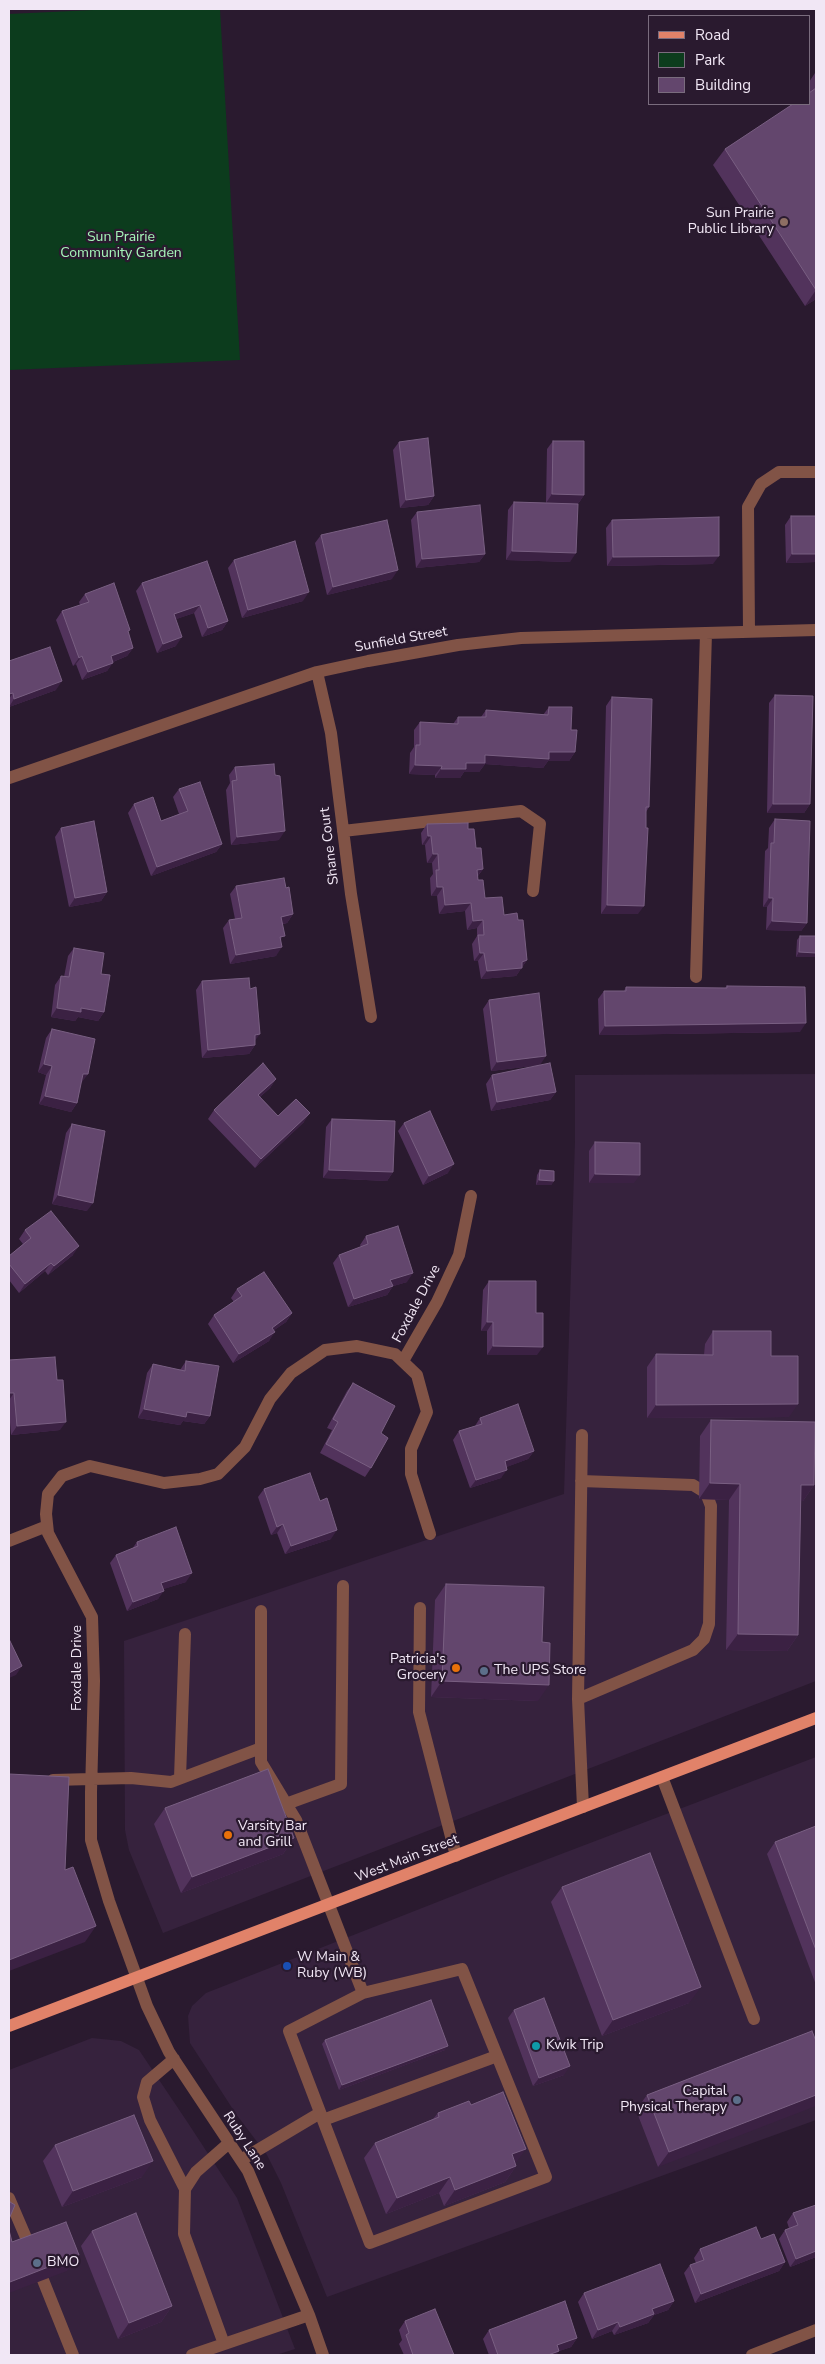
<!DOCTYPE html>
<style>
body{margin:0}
#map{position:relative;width:825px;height:2364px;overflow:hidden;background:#2a1a2f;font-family:"Nunito Sans",sans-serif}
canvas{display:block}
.frame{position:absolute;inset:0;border:10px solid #f1e7f5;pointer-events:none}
.legend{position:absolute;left:648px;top:15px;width:162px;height:90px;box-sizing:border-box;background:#2a1a2f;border:1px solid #7a6c7e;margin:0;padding:6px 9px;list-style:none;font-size:15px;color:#f1e7f5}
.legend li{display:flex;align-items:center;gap:10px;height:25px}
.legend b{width:25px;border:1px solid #7a6c7e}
</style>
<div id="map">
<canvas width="825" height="2364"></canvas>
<div class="frame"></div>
<ul class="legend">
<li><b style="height:6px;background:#e18269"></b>Road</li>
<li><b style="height:14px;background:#0c3c1d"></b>Park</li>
<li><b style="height:14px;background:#63466d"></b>Building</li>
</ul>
</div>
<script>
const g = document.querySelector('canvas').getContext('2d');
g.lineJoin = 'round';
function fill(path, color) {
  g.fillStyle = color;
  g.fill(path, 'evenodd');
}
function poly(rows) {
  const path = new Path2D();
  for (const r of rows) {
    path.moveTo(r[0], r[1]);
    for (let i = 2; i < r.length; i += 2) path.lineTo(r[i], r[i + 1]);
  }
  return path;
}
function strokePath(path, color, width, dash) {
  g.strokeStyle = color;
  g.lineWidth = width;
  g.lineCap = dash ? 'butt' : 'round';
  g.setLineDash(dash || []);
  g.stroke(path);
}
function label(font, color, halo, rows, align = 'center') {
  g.font = font + ' "Nunito Sans",sans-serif';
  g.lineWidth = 4.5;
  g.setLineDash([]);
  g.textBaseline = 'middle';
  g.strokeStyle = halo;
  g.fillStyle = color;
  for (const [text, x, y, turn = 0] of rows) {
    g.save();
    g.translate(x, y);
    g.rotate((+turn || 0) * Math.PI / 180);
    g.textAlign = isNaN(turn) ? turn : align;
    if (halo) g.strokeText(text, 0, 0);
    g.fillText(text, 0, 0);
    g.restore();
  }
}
const built = poly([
 [816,1074,816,1681,163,1933,129,1850,125,1830,124,1641,564,1494,575,1141,575,1075],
 [816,1757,816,2120,327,2297,281,2183,267,2155,236,2114,190,2043,188,2016,192,2006,206,1993,506,1875],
 [92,2038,121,2041,139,2050,188,2123,237,2198,295,2349,276,2355,9,2355,9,2070]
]);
const green = poly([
 [114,9,220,9,240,360,9,370,9,14]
]);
const minor = poly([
 [749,632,748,507,761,484,779,472,816,472],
 [317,672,331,733,351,894,371,1017],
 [9,778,317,672,368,661,458,645,521,638,816,630],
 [343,831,521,811,540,824,533,891],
 [696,977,706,633],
 [403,1361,437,1302,459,1255,471,1196],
 [582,1435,578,1699,583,1807],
 [9,1541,47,1526],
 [420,1608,419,1712,456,1856],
 [261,1611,261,1762,296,1820,363,1993,462,1969,546,2177,370,2243,289,2031,363,1993],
 [578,1699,693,1650,704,1639,709,1624,711,1506,706,1493,693,1485,581,1481],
 [662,1777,754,2019],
 [180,1778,185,1634],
 [53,1780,131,1778,171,1782,261,1748],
 [286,1804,341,1784,343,1586],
 [174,2059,147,2082,143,2097,150,2120,185,2189],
 [323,2120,497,2056],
 [241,2160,320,2113],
 [9,2198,30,2247],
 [43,2280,73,2355],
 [224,2344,184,2234,185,2189,196,2172,229,2143],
 [192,2355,309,2315],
 [323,2355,309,2315,248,2171,169,2052,147,2006,109,1901,91,1840,91,1792,94,1681,92,1617,48,1533,46,1514,48,1494,62,1476,90,1466,164,1483,200,1479,218,1474,245,1447,270,1399,291,1373,325,1350,357,1346,395,1354,417,1375,427,1412,411,1449,411,1474,430,1534],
 [752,2355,816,2330]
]);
const major = poly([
 [9,2026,816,1718]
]);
const wall = poly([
 [816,72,816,299,805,306,713,165,725,149,809,104,809,82,815,73],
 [553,441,584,495,578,504,570,562,506,560,508,510,514,502,546,503,547,449],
 [399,442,434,496,428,505,400,508,393,450],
 [417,512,485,554,479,562,416,568,411,520],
 [791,516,816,516,816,562,786,563,785,525],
 [612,520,713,564,607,566,606,528],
 [321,535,392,579,327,595,315,543],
 [234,560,303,601,242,618,228,568],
 [207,561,228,621,222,630,202,637,194,613,176,619,176,646,157,653,136,591,142,583],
 [85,594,128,633,133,648,127,656,113,662,107,671,82,680,76,664,73,666,56,620,62,611,80,605,79,602],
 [9,661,56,690,9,707],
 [775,695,810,804,804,813,767,813,769,703],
 [612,697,649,807,646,812,638,914,601,914,606,706],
 [549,707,571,730,575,752,569,761,548,761,543,768,485,764,479,772,464,772,460,778,435,778,435,775,409,774,410,753,414,747,414,730,420,722,453,724,458,717,481,717,486,710,543,715],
 [235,767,279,840,231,845,226,790,230,783,229,775],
 [179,789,222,844,216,852,151,876,128,813,134,804,161,821,179,814,173,797],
 [775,819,807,923,801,931,766,930,767,907,763,907,765,851,768,848,769,828],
 [427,824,468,829,476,848,483,869,478,876,478,880,485,898,504,915,518,920,527,960,516,976,481,979,478,961,474,961,472,944,477,936,477,928,467,930,465,911,439,914,437,896,431,896,430,878,433,874,432,863,427,863,425,845,422,845,421,833],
 [61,828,107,892,101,901,69,907,55,837],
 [236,886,293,914,287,923,283,924,281,941,276,956,230,964,223,928,229,920,235,919,230,894],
 [800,936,816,936,816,955,815,957,796,957,797,940],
 [74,948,101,974,104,1012,98,1021,78,1017,75,1021,51,1017,55,985,61,976,64,977,68,956],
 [202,981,255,1041,255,1045,249,1054,202,1058,196,990],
 [727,986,800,1032,599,1035,598,999,604,991,624,991,626,987,725,988],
 [489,1000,540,1065,491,1071,483,1009],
 [52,1029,88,1074,81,1082,77,1103,71,1112,39,1104,46,1075,38,1072,46,1038],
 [492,1075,556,1092,550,1100,491,1111,486,1084],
 [276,1079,270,1088,260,1097,278,1116,304,1122,255,1168,208,1119,214,1110],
 [332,1119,393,1172,387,1181,323,1178,326,1127],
 [404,1123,448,1173,423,1185,398,1131],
 [72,1124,87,1211,52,1204,66,1133],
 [595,1142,634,1183,589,1183,589,1151],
 [540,1170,554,1181,551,1185,536,1185,537,1175],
 [25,1230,73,1255,48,1275,45,1271,19,1293,9,1280,9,1256,23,1244,19,1239],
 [366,1236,407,1282,393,1286,387,1295,348,1307,333,1263,339,1255,361,1247,360,1245],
 [489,1281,536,1313,537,1355,487,1355,487,1331,481,1331,483,1290],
 [237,1289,292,1313,286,1322,274,1330,269,1341,233,1363,208,1324,214,1315,234,1302,231,1298],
 [713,1331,771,1356,789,1417,647,1418,647,1367,656,1354,704,1355,705,1344],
 [9,1360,60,1430,11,1435,9,1410],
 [186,1361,210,1416,204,1424,183,1421,180,1425,138,1418,147,1373,153,1364,180,1370],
 [353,1383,381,1433,371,1468,365,1477,320,1453,332,1430,327,1428,347,1391],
 [480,1418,534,1451,528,1459,506,1467,501,1478,470,1488,453,1440,459,1431,475,1426],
 [711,1420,814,1485,803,1501,801,1501,798,1635,787,1651,726,1650,729,1500,699,1499,700,1436],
 [264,1489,331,1539,285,1554,277,1533,271,1535,258,1497],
 [137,1542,186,1582,163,1589,158,1599,127,1611,110,1563,116,1555,132,1549],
 [446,1584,542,1642,538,1701,431,1697,435,1600],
 [165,1808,294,1838,283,1854,181,1893,154,1824],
 [816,1826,816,1985,767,1854,775,1842],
 [562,1887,689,2003,602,2036,551,1902],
 [514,2010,564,2075,533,2086,508,2018],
 [812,2031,658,2167,636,2110,647,2095],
 [325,2040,445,2050,339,2090,322,2044],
 [471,2105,515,2164,516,2166,505,2182,444,2206,439,2193,386,2214,364,2158,375,2143,433,2119,438,2113],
 [55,2145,142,2177,62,2207,43,2161],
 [816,2205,816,2257,790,2267,779,2239,785,2230,789,2228,787,2222,793,2213],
 [92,2231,172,2306,161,2322,118,2339,81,2246],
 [761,2239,785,2262,779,2271,695,2303,684,2273,690,2265,696,2263,694,2258,700,2249],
 [584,2293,674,2301,668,2310,654,2315,648,2323,614,2335,612,2331,592,2339,578,2302],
 [405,2321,454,2355,404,2355,399,2344,402,2340,399,2330],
 [489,2330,577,2338,571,2347,559,2351,556,2355,489,2355,483,2339]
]);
const shadedWall = poly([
 [816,290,816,299,805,306],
 [552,494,584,495,578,504,546,503],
 [434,496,428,505,400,508,406,500],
 [512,551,576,553,570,562,506,560],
 [485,554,479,562,416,568,422,559],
 [792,554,816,554,816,562,786,563],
 [719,556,713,564,607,566,613,557],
 [398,570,392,579,327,595,333,587],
 [309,592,303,601,242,618,248,610],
 [200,605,194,613,168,622,174,614],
 [228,621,222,630,202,637,208,628],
 [182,637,176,646,157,653,163,644],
 [133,648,127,656,105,665,111,656],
 [82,656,76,664,73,666,79,658],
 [113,663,107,671,82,680,88,672],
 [62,681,56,690,9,707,14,699],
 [13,693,9,699,9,694],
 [549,752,575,752,569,761,548,761,543,768,485,764,479,772,464,772,460,778,435,778,441,769,466,763,485,755],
 [415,765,442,766,435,775,409,774],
 [773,804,810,804,804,813,767,813],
 [285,831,279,840,231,845,237,837],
 [428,836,431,836,425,845,422,845],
 [222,844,216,852,151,876,157,867],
 [433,854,438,854,432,863,427,863],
 [483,869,477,877,477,870],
 [437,887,443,887,437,896,431,896],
 [107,892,101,901,69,907,75,898],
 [769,898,773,898,767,907,763,907],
 [471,903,465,911,439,914,445,905],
 [607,905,644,906,638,914,601,914],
 [293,914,287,923,275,925,281,917],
 [483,920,477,928,467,930,473,921],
 [772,921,807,923,801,931,766,930],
 [282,947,276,956,230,964,236,955],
 [799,952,816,953,816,955,815,957,796,957],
 [480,953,484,953,478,961,474,961],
 [527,960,516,976,481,979,487,971],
 [57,1008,81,1008,104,1012,98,1021,78,1017,75,1021,51,1017],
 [806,1023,800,1032,599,1035,605,1026],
 [260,1034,254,1042,255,1035],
 [255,1045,249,1054,202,1058,208,1050],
 [546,1056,540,1065,491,1071,497,1062],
 [44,1064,52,1066,46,1075,38,1072],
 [83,1074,88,1074,82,1082,77,1082],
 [276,1079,270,1088,252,1104,258,1095],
 [556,1092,550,1100,491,1111,497,1102],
 [45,1096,77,1103,71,1112,39,1104],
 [310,1113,304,1122,255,1168,261,1159],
 [454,1164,448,1173,423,1185,429,1176],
 [329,1170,393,1172,387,1181,323,1178],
 [595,1174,640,1175,634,1183,589,1183],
 [539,1180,554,1181,551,1185,536,1185],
 [58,1195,93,1203,87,1211,52,1204],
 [79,1246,73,1255,48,1275,54,1266],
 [51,1263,45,1271,19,1293,25,1284],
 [413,1273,407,1282,384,1289,390,1280],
 [393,1286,387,1295,348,1307,354,1299],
 [292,1313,286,1322,266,1336,272,1328],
 [487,1322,493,1322,487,1331,481,1331],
 [275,1332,269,1341,233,1363,239,1354],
 [493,1346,543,1347,537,1355,487,1355],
 [9,1393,14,1393,9,1400],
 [798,1404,789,1417,647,1418,656,1405],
 [144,1409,187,1412,210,1416,204,1424,183,1421,180,1425,138,1418],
 [66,1422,60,1430,11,1435,17,1426],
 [534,1451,528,1459,499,1470,505,1461],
 [507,1470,501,1478,470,1488,476,1480],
 [710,1483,740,1484,729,1500,699,1499],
 [801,1485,814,1485,803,1501,790,1501],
 [283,1524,277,1533,271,1535,277,1527],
 [337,1530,331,1539,285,1554,291,1546],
 [192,1573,186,1582,155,1592,161,1583],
 [164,1591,158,1599,127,1611,133,1602],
 [738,1634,798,1635,787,1651,726,1650],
 [22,1666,16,1675,9,1678,9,1673],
 [442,1681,549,1685,538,1701,431,1697],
 [294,1838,283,1854,181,1893,192,1877],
 [96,1926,85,1942,9,1971,9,1960],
 [701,1987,689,2003,602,2036,613,2020],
 [448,2046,445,2050,339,2090,342,2085],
 [570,2066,564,2075,533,2086,539,2078],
 [816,2095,816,2106,658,2167,669,2152],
 [526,2149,515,2164,512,2154],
 [153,2161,142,2177,62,2207,73,2191],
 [516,2166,505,2182,444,2206,455,2190],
 [450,2177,439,2193,386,2214,397,2198],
 [816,2251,816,2257,790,2267,796,2259],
 [79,2255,67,2271,9,2293,9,2283,10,2282],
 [785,2262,779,2271,695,2303,701,2294],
 [674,2301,668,2310,654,2315,648,2323,614,2335,620,2327,652,2309],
 [172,2306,161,2322,118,2339,129,2323],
 [618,2322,612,2331,592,2339,598,2330],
 [577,2338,571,2347,551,2354,557,2345],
 [559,2351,556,2355,548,2355]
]);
const building = poly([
 [816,88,816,290,725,149,793,104,809,104,809,93,816,88],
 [428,438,434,496,406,500,399,442,428,438],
 [553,441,584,441,584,495,552,494,553,441],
 [514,502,578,504,576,553,512,551,514,502],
 [480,505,485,554,422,559,417,512,480,505],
 [791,516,816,516,816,554,792,554,791,516],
 [719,517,719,556,613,557,612,520,719,517],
 [387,520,398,570,333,587,321,535,387,520],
 [295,541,309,592,248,610,234,560,295,541],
 [207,561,228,621,208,628,200,605,174,614,182,637,163,644,142,583,207,561],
 [114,583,130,630,128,631,133,648,111,656,113,663,88,672,82,656,79,658,62,611,89,602,85,594,114,583],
 [50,647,62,681,14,699,13,693,9,694,9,661,50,647],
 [775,695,813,696,810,804,773,804,775,695],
 [612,697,652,699,649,807,646,807,646,828,648,828,644,906,607,905,612,697],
 [549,707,572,707,571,730,577,730,575,752,549,752,549,759,485,755,485,763,466,763,466,769,441,769,442,766,415,765,416,745,420,745,420,722,458,724,458,717,486,717,486,710,548,715,549,707],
 [274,764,275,775,280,776,285,831,237,837,232,781,237,780,235,767,274,764],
 [200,782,222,844,157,867,134,804,153,797,161,821,188,811,179,789,200,782],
 [775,819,810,821,807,923,772,921,773,898,769,898,771,843,774,843,775,819],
 [94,821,107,892,75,898,61,828,94,821],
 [468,823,468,829,474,829,476,848,481,848,483,869,477,870,478,880,483,880,485,898,502,897,504,915,517,913,518,920,523,920,527,960,522,962,522,968,487,971,484,953,480,953,478,935,484,935,483,920,473,921,471,903,445,905,443,887,437,887,436,870,439,870,438,854,433,854,431,836,428,836,427,824,468,823],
 [284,878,286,888,289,887,293,914,281,917,285,936,280,937,282,947,236,955,229,920,242,918,236,886,284,878],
 [800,936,816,936,816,953,799,952,800,936],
 [74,948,104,953,101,974,110,975,104,1012,81,1008,81,1012,57,1008,61,976,69,977,74,948],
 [249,978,250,989,256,987,260,1034,255,1035,255,1045,208,1050,202,981,249,978],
 [727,986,805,987,806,1023,605,1026,604,991,626,991,626,987,727,988,727,986],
 [539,993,546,1056,497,1062,489,1000,539,993],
 [52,1029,95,1039,88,1074,83,1074,77,1103,45,1096,52,1066,44,1064,52,1029],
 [263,1063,276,1079,258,1095,278,1116,296,1099,310,1113,261,1159,214,1110,263,1063],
 [550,1063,556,1092,497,1102,492,1075,550,1063],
 [430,1111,454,1164,429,1176,404,1123,430,1111],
 [332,1119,395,1121,393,1172,329,1170,332,1119],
 [72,1124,105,1131,93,1203,58,1195,72,1124],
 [595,1142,640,1143,640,1175,595,1174,595,1142],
 [540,1170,554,1171,554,1181,539,1180,540,1170],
 [51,1211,79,1246,54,1266,51,1263,25,1284,9,1264,9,1256,31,1238,25,1230,51,1211],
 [398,1226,413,1273,390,1280,393,1286,354,1299,339,1255,368,1244,366,1236,398,1226],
 [264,1272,292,1313,272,1328,275,1332,239,1354,214,1315,242,1296,237,1289,264,1272],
 [489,1281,536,1281,536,1313,543,1313,543,1347,493,1346,493,1322,487,1322,489,1281],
 [713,1331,771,1331,771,1356,798,1356,798,1404,656,1405,656,1354,713,1355,713,1331],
 [55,1357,57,1380,63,1380,66,1422,17,1426,14,1393,9,1393,9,1360,55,1357],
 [186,1361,219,1366,210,1416,187,1412,186,1417,144,1409,153,1364,185,1371,186,1361],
 [353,1383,395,1406,381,1433,388,1438,371,1468,326,1444,338,1422,333,1419,353,1383],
 [518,1404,534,1451,505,1461,507,1470,476,1480,459,1431,482,1424,480,1418,518,1404],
 [711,1420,815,1422,814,1485,801,1485,798,1635,738,1634,740,1484,710,1483,711,1420],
 [310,1473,320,1501,327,1498,337,1530,291,1546,283,1524,277,1527,264,1489,310,1473],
 [176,1527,192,1573,161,1583,164,1591,133,1602,116,1555,138,1546,137,1542,176,1527],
 [446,1584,544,1587,542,1642,550,1643,549,1685,442,1681,446,1584],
 [9,1639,22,1666,9,1673,9,1639],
 [268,1769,294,1838,192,1877,165,1808,268,1769],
 [9,1774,69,1777,65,1870,73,1867,96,1926,9,1960,9,1774],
 [816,1826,816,1950,775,1842,816,1826],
 [650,1853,701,1987,613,2020,562,1887,650,1853],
 [544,1998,570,2066,539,2078,514,2010,544,1998],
 [431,2000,448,2046,342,2085,325,2040,431,2000],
 [812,2031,816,2041,816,2095,669,2152,647,2095,812,2031],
 [503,2092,526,2149,512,2154,516,2166,455,2190,450,2177,397,2198,375,2143,439,2117,438,2113,469,2101,471,2105,503,2092],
 [134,2115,153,2161,73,2191,55,2145,134,2115],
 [9,2199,10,2202,15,2205,9,2219,9,2199],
 [816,2205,816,2251,796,2259,785,2230,798,2225,793,2213,816,2205],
 [136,2213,172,2306,129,2323,92,2231,136,2213],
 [66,2222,79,2255,10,2282,9,2279,9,2230,12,2242,66,2222],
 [756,2227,761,2239,774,2234,785,2262,701,2294,690,2265,704,2260,700,2249,756,2227],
 [660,2264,674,2301,652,2309,654,2314,620,2327,618,2322,598,2330,584,2293,660,2264],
 [565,2301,577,2338,557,2345,559,2351,548,2355,498,2355,489,2330,565,2301],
 [435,2309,454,2355,413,2355,406,2335,409,2333,405,2321,435,2309]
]);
const markers = [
 [784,222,5,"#8d6e63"],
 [456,1668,5,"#e8710a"],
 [484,1671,5,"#5c6f8a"],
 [228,1835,5,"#e8710a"],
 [287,1966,5,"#1a4fb4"],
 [536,2046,5,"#0f9aa8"],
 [737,2100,5,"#5c6f8a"],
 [37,2263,5,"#5c6f8a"]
];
const poiNames = [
 ["Sun Prairie",774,214,"right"],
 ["Public Library",774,230,"right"],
 ["Patricia's",446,1660,"right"],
 ["Grocery",446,1676,"right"],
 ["The UPS Store",494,1671],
 ["Varsity Bar",238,1827],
 ["and Grill",238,1843],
 ["W Main &",297,1958],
 ["Ruby (WB)",297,1974],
 ["Kwik Trip",546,2046],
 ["Capital",727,2092,"right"],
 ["Physical Therapy",727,2108,"right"],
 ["BMO",47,2263]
];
const parkNames = [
 ["Sun Prairie",121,238],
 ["Community Garden",121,254]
];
const streetNames = [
 ["Sunfield Street",401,640,-10],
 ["Shane Court",330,846,-97],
 ["Foxdale Drive",417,1304,-62],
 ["Foxdale Drive",78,1668,-90],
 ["West Main Street",407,1859,-21],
 ["Ruby Lane",244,2141,57]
];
fill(built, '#36223d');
fill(green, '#0c3c1d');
strokePath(minor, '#815346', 12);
strokePath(major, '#e18269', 12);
fill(wall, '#52335c');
fill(shadedWall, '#3b2143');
fill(building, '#63466d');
strokePath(building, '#795f82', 1);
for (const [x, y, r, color] of markers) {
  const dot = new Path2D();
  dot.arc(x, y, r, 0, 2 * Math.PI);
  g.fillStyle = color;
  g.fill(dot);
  strokePath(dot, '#2a1a2f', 2);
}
label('14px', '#f1e7f5', '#2a1a2f', poiNames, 'left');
label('14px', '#a6f6b9', '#2a1a2f', parkNames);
label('14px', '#f1e7f5', '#2a1a2f', streetNames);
</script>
